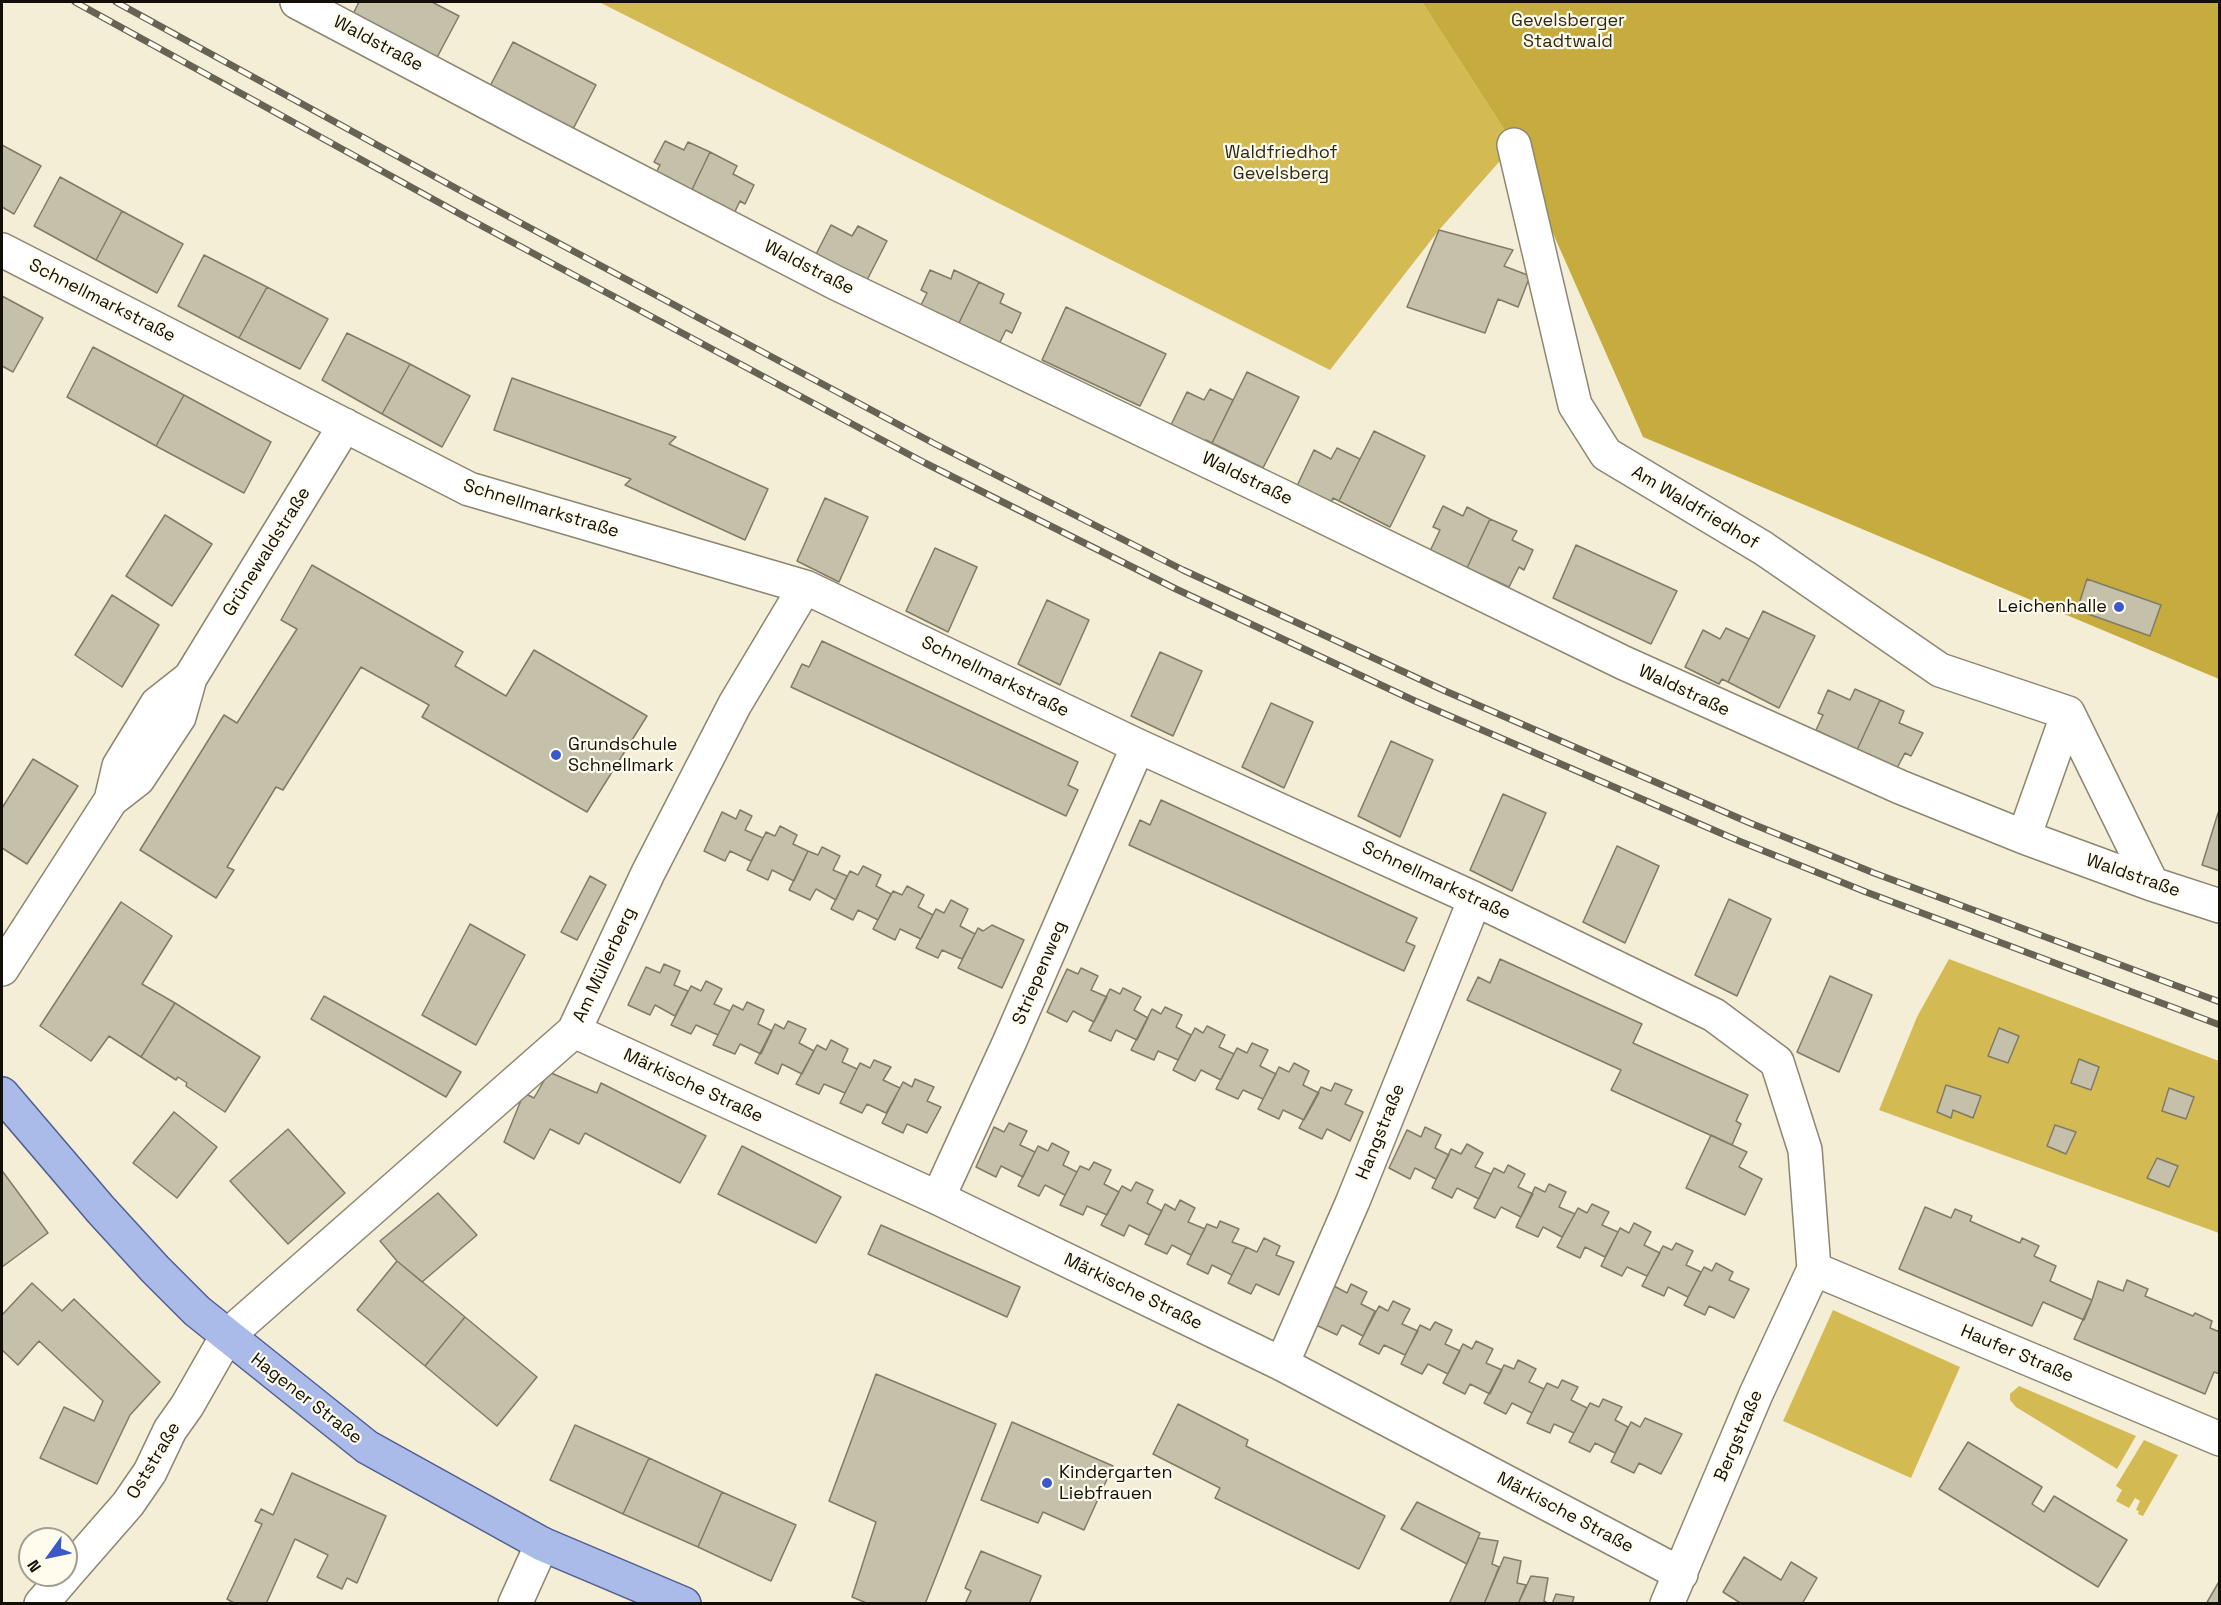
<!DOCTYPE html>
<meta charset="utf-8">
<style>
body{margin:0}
#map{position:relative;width:2221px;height:1605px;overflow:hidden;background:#f4eed7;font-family:"Space Grotesk",sans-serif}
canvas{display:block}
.frame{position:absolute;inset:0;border:3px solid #110f07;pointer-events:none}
.north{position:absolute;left:18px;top:1527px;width:60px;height:60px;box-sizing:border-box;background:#fffbed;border:2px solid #a09d91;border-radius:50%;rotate:237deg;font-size:16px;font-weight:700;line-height:24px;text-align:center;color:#110f07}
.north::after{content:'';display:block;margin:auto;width:21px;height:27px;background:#3b59cb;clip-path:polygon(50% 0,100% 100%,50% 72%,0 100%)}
</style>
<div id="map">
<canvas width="2221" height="1605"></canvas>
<div class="frame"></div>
<div class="north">N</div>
</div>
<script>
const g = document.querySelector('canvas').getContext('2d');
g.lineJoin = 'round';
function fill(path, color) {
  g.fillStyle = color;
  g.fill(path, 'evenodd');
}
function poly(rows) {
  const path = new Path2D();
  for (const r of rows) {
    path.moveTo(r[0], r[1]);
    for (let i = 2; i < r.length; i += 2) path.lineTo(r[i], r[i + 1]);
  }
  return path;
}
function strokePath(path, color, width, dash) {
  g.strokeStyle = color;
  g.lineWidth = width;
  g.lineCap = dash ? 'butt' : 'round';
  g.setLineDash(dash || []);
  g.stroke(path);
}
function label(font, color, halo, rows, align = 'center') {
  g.font = font + ' "Space Grotesk",sans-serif';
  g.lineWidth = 4.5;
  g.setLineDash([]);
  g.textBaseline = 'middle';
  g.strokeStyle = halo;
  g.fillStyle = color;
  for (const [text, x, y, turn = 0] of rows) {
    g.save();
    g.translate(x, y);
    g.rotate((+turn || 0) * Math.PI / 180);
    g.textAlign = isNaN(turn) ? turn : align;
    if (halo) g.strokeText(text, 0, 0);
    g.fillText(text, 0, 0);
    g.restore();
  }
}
const green = poly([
 [599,2,1422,2,1514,145,1439,230,1330,370],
 [1949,959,2219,1061,2219,1233,1879,1110,1917,1017],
 [1833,1310,1960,1367,1911,1478,1783,1421],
 [2019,1386,2136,1436,2117,1469,2016,1407,2010,1400,2010,1394],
 [2144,1440,2178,1455,2143,1516,2138,1514,2139,1511,2136,1510,2140,1501,2135,1498,2129,1508,2116,1501,2122,1490,2116,1486]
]);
const forest = poly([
 [1422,2,2219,2,2219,679,1643,437,1514,145]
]);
const building = poly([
 [359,2,432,2,459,16,434,63,351,18,359,2],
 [513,42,596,85,572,131,489,88,513,42],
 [665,141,684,150,688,142,710,152,687,200,651,182,660,165,654,162,665,141],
 [2,145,41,166,14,214,2,207,2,145],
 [710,152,737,166,733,174,754,185,745,204,740,201,730,222,687,200,710,152],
 [60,177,122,211,96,260,34,226,60,177],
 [122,211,183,244,157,293,96,260,122,211],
 [831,225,852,236,858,226,887,241,866,282,812,262,831,225],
 [1439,230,1513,250,1504,266,1530,276,1518,307,1498,299,1485,333,1407,307,1439,230],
 [204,255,267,287,239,338,178,306,204,255],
 [930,270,951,279,954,270,979,282,955,331,917,313,927,293,921,290,930,270],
 [979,282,1004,294,1000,303,1021,313,1012,333,1006,330,996,350,955,331,979,282],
 [267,287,328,319,300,369,239,338,267,287],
 [2,296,43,318,13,372,2,366,2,296],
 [1066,307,1166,354,1140,406,1042,360,1066,307],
 [347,333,410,364,382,414,322,380,347,333],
 [93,347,184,395,156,446,67,397,93,347],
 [410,364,470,396,442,447,382,414,410,364],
 [1247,372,1299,397,1263,468,1212,443,1247,372],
 [512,378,676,437,669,444,768,489,745,540,625,485,631,479,494,430,512,378],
 [1210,389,1233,400,1212,443,1206,440,1203,445,1169,429,1187,392,1204,400,1210,389],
 [184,395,271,442,244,493,156,446,184,395],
 [1374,431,1425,456,1390,527,1339,501,1374,431],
 [1337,448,1360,459,1339,501,1333,498,1330,504,1296,488,1314,450,1331,459,1337,448],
 [825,498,868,517,839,582,797,561,825,498],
 [1443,506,1463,516,1467,507,1490,519,1467,568,1430,551,1440,530,1433,527,1443,506],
 [165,515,212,544,172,606,126,576,165,515],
 [1490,519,1517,531,1512,540,1533,550,1524,570,1519,567,1509,587,1467,568,1490,519],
 [1576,545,1677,591,1651,644,1553,598,1576,545],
 [935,548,977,567,948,632,906,611,935,548],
 [312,565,463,652,455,666,506,696,534,650,647,716,587,812,422,717,429,705,361,667,283,790,276,787,227,867,234,870,216,898,140,850,224,715,237,723,297,629,281,620,312,565],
 [2087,579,2161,605,2150,636,2077,610,2087,579],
 [112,595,159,625,122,687,75,655,112,595],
 [1047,600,1089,620,1060,685,1018,664,1047,600],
 [1763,611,1815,636,1779,708,1728,682,1763,611],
 [1726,628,1749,639,1728,682,1722,679,1719,684,1685,667,1703,630,1720,639,1726,628],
 [822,641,1078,762,1068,785,1078,790,1066,816,791,687,802,664,809,667,822,641],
 [1160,652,1202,671,1173,736,1131,716,1160,652],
 [1855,689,1880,700,1857,750,1816,730,1823,715,1818,713,1828,690,1850,700,1855,689],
 [1880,700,1904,711,1899,723,1923,733,1911,756,1905,753,1897,768,1857,750,1880,700],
 [1271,703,1313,722,1284,788,1242,767,1271,703],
 [1391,741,1433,760,1400,837,1358,816,1391,741],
 [33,759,78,786,27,864,2,848,2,808,33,759],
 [1503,794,1546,813,1512,891,1470,870,1503,794],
 [1161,800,1417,918,1406,942,1415,946,1404,971,1129,845,1140,820,1150,825,1161,800],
 [740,810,752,816,745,830,763,838,751,861,730,851,725,861,704,851,722,812,736,819,740,810],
 [2218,813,2220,813,2220,871,2202,865,2218,813],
 [780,826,797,835,793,844,808,851,794,881,772,870,768,880,747,870,766,832,775,836,780,826],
 [1617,846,1659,866,1625,943,1583,922,1617,846],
 [822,847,840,856,833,870,847,876,836,900,816,889,810,900,789,890,808,851,818,855,822,847],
 [863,866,881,875,876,886,891,894,878,920,858,910,853,920,831,909,850,871,858,875,863,866],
 [590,876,606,885,577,940,561,932,590,876],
 [907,886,924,895,918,907,933,915,921,939,900,929,895,940,873,929,893,891,902,895,907,886],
 [1729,899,1771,919,1737,996,1695,975,1729,899],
 [951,900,968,909,960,926,975,934,962,959,942,950,938,958,916,948,936,909,944,913,951,900],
 [121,902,172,936,142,984,175,1003,141,1057,109,1036,91,1061,40,1026,121,902],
 [470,924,525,955,476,1045,422,1015,470,924],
 [992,925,1024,940,1002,988,958,968,978,928,983,931,992,925],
 [1500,959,1642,1024,1633,1043,1748,1095,1736,1121,1741,1124,1732,1145,1611,1090,1621,1070,1467,1000,1478,977,1490,983,1500,959],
 [664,964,680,971,674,985,688,991,675,1016,655,1005,650,1015,628,1005,646,967,660,973,664,964],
 [1081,968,1098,976,1091,990,1107,997,1094,1022,1073,1011,1067,1022,1047,1012,1067,969,1078,974,1081,968],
 [1830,976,1872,995,1839,1072,1797,1052,1830,976],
 [706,981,722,989,714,1004,730,1011,718,1035,696,1025,691,1034,671,1025,691,986,701,991,706,981],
 [1123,988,1141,997,1134,1010,1148,1018,1137,1040,1116,1030,1111,1041,1089,1031,1110,989,1120,994,1123,988],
 [324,996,461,1072,446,1097,311,1019,324,996],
 [747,1002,764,1010,758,1024,772,1031,761,1054,740,1044,735,1054,713,1045,733,1005,743,1010,747,1002],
 [175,1003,260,1057,225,1112,186,1086,187,1083,178,1077,176,1080,141,1057,175,1003],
 [1165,1007,1182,1015,1176,1027,1191,1035,1178,1060,1158,1051,1154,1060,1131,1050,1152,1009,1161,1014,1165,1007],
 [788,1021,806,1029,799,1043,814,1051,802,1074,782,1064,778,1074,755,1063,775,1024,784,1029,788,1021],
 [1207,1026,1225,1035,1219,1047,1234,1054,1221,1080,1201,1070,1195,1081,1173,1070,1195,1028,1203,1033,1207,1026],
 [1999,1028,2019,1036,2008,1063,1988,1056,1999,1028],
 [831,1040,848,1049,842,1062,857,1069,845,1093,824,1084,819,1094,796,1084,817,1045,826,1050,831,1040],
 [1252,1043,1268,1050,1260,1066,1276,1074,1263,1099,1243,1090,1238,1099,1216,1089,1237,1048,1247,1053,1252,1043],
 [2079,1059,2099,1067,2091,1090,2071,1083,2079,1059],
 [874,1060,891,1067,883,1080,900,1088,886,1113,867,1104,862,1113,840,1103,860,1063,870,1068,874,1060],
 [1294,1063,1309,1071,1303,1085,1319,1093,1304,1120,1283,1110,1279,1119,1258,1109,1279,1067,1289,1072,1294,1063],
 [549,1072,597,1093,601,1083,706,1136,680,1183,585,1133,579,1144,550,1129,534,1159,504,1142,524,1093,534,1098,549,1072],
 [915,1079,934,1087,927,1101,941,1107,927,1133,907,1124,903,1133,882,1123,903,1082,912,1087,915,1079],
 [1335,1083,1352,1090,1345,1104,1363,1112,1350,1141,1327,1129,1322,1139,1299,1128,1321,1087,1331,1091,1335,1083],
 [1946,1085,1981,1096,1973,1118,1953,1110,1951,1118,1937,1112,1946,1085],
 [2169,1088,2194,1097,2186,1119,2162,1111,2169,1088],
 [174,1112,217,1147,177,1198,133,1163,174,1112],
 [1009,1123,1027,1131,1020,1145,1035,1152,1023,1177,1001,1166,996,1177,976,1167,994,1127,1004,1132,1009,1123],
 [2055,1125,2076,1132,2066,1154,2047,1146,2055,1125],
 [1425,1127,1441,1135,1435,1148,1449,1155,1436,1179,1415,1168,1410,1179,1389,1168,1407,1130,1421,1137,1425,1127],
 [288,1129,345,1193,288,1244,230,1181,288,1129],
 [1711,1135,1747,1152,1739,1167,1762,1179,1745,1215,1686,1188,1711,1135],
 [1052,1143,1069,1152,1063,1165,1077,1172,1065,1195,1045,1185,1039,1196,1018,1186,1038,1146,1048,1151,1052,1143],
 [1467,1144,1483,1153,1475,1167,1491,1174,1479,1199,1457,1188,1452,1198,1432,1188,1451,1149,1461,1154,1467,1144],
 [742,1146,841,1197,816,1243,718,1194,742,1146],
 [2157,1158,2178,1166,2169,1187,2147,1178,2157,1158],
 [1094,1162,1111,1170,1104,1184,1119,1192,1107,1215,1087,1206,1083,1215,1060,1205,1080,1166,1089,1170,1094,1162],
 [1508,1165,1525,1174,1518,1187,1533,1194,1521,1217,1501,1207,1495,1218,1474,1208,1494,1168,1504,1173,1508,1165],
 [3,1172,48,1233,2,1267,2,1174,3,1172],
 [1136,1182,1153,1190,1147,1203,1162,1211,1149,1235,1129,1225,1124,1236,1101,1225,1122,1186,1131,1191,1136,1182],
 [1549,1184,1566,1192,1559,1207,1575,1214,1562,1237,1543,1227,1538,1237,1516,1227,1535,1187,1545,1192,1549,1184],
 [438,1193,477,1235,422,1282,397,1261,380,1241,438,1193],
 [1180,1200,1195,1208,1188,1222,1205,1229,1191,1255,1172,1245,1167,1254,1145,1244,1165,1204,1175,1210,1180,1200],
 [1592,1204,1609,1212,1602,1225,1618,1232,1605,1257,1585,1247,1580,1258,1557,1247,1578,1208,1587,1213,1592,1204],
 [1925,1207,1951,1218,1955,1209,1972,1216,1970,1221,2020,1243,2022,1238,2039,1246,2034,1256,2056,1266,2050,1281,2092,1300,2084,1320,2043,1302,2032,1326,1899,1269,1925,1207],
 [1220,1221,1239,1229,1232,1242,1246,1247,1232,1275,1212,1265,1208,1274,1187,1264,1207,1224,1217,1228,1220,1221],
 [1634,1223,1651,1232,1644,1245,1660,1253,1647,1276,1627,1267,1622,1276,1601,1266,1620,1228,1629,1233,1634,1223],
 [881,1225,1020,1287,1007,1317,868,1254,881,1225],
 [1264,1238,1280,1246,1276,1255,1294,1262,1279,1295,1256,1284,1251,1294,1228,1283,1246,1247,1257,1252,1264,1238],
 [1676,1243,1693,1251,1686,1265,1701,1272,1688,1297,1668,1287,1664,1296,1642,1286,1663,1246,1672,1250,1676,1243],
 [397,1261,465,1317,425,1366,357,1310,397,1261],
 [1716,1263,1733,1272,1729,1280,1749,1289,1734,1318,1709,1306,1705,1315,1684,1305,1704,1267,1712,1271,1716,1263],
 [2127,1280,2148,1289,2145,1296,2193,1316,2195,1313,2212,1321,2210,1328,2220,1332,2220,1374,2214,1372,2205,1394,2074,1339,2092,1300,2098,1281,2123,1291,2127,1280],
 [32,1283,62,1311,74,1299,160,1382,130,1415,97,1484,40,1458,64,1407,94,1421,103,1401,39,1341,18,1365,2,1350,2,1315,32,1283],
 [1351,1284,1367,1292,1361,1304,1375,1311,1363,1336,1342,1325,1337,1335,1316,1325,1334,1286,1347,1293,1351,1284],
 [1393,1301,1410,1309,1402,1324,1418,1331,1405,1355,1384,1345,1379,1354,1359,1344,1379,1306,1388,1311,1393,1301],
 [465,1317,537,1377,497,1426,425,1366,465,1317],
 [1435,1322,1452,1330,1445,1344,1460,1351,1448,1374,1428,1364,1422,1374,1401,1364,1420,1325,1430,1330,1435,1322],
 [1476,1341,1493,1349,1486,1363,1502,1370,1490,1394,1470,1384,1465,1394,1443,1383,1463,1344,1472,1349,1476,1341],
 [1518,1360,1536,1369,1529,1382,1544,1389,1532,1413,1512,1403,1506,1414,1484,1403,1504,1365,1514,1369,1518,1360],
 [876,1374,996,1424,925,1604,869,1604,852,1597,876,1522,829,1501,876,1374],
 [1562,1380,1578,1387,1571,1400,1587,1408,1574,1433,1554,1424,1550,1433,1527,1423,1547,1383,1558,1388,1562,1380],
 [1603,1399,1622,1407,1615,1420,1628,1427,1615,1453,1595,1443,1590,1452,1569,1442,1590,1403,1599,1407,1603,1399],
 [1178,1404,1248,1440,1246,1446,1385,1516,1359,1569,1215,1498,1220,1488,1153,1454,1178,1404],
 [1645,1418,1682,1434,1661,1474,1639,1463,1634,1473,1611,1462,1631,1422,1640,1427,1645,1418],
 [1012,1422,1113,1466,1084,1530,1043,1512,1038,1523,981,1500,1012,1422],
 [575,1425,649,1458,623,1514,550,1480,575,1425],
 [1968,1442,2042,1487,2032,1504,2044,1512,2054,1496,2127,1540,2098,1587,1939,1489,1968,1442],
 [649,1458,722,1492,698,1547,623,1514,649,1458],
 [292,1473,386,1516,357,1583,347,1578,342,1589,317,1577,328,1555,295,1539,266,1604,236,1604,227,1599,262,1524,255,1521,261,1509,273,1515,292,1473],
 [722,1492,796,1525,771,1581,698,1547,722,1492],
 [1417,1502,1480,1533,1467,1564,1401,1529,1417,1502],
 [1478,1538,1498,1541,1492,1564,1499,1567,1484,1604,1449,1604,1478,1538],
 [981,1551,1041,1576,1029,1604,965,1604,971,1591,965,1588,981,1551],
 [1504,1557,1521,1561,1517,1583,1526,1585,1518,1604,1484,1604,1504,1557],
 [1744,1557,1781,1580,1791,1562,1817,1578,1802,1604,1742,1604,1723,1592,1744,1557],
 [1531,1576,1548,1578,1544,1601,1549,1604,1518,1604,1531,1576],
 [2220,1580,2220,1604,2206,1604,2220,1580],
 [1556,1594,1574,1597,1572,1604,1552,1604,1556,1594]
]);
const minor = poly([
 [297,2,532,126,836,283,1277,494,1624,663,1900,787,2024,837,2152,884,2220,906],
 [1514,145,1575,405,1606,454,1763,548,1940,670,2068,713,2152,884],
 [2,250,469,489,805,587,1138,746,1475,899,1714,1015,1777,1062,1805,1150,1814,1269],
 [111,800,138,779,179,717,190,678,345,425],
 [2024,837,2068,713],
 [2,969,111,800,119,766,157,704,190,678],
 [574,1031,938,1198,1282,1364,1681,1574],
 [938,1198,1009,1043,1138,746],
 [1814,1269,2220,1439],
 [1282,1364,1353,1201,1475,899],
 [66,1575,128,1504,150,1472,170,1430,187,1406,227,1336,574,1031,648,873,735,704,805,587],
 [41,1604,66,1575],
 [515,1604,542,1544],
 [1667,1604,1756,1394,1814,1269]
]);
const major = poly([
 [2,1094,101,1210,155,1269,197,1311,367,1447,542,1544,684,1604]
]);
const rail = poly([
 [75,2,469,219,925,463,1176,589,1415,701,1739,841,1866,892,2220,1025],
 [116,2,472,197,935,444,1183,570,1443,690,1750,823,1874,873,2220,1002]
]);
const markers = [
 [2119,607,6,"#3b59cb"],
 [556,755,6,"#3b59cb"],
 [1047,1483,6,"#3b59cb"]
];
const parkNames = [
 ["Gevelsberger",1568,21],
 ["Stadtwald",1568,42],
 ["Waldfriedhof",1281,153],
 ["Gevelsberg",1281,174]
];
const streetNames = [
 ["Waldstraße",378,44,28],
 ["Waldstraße",809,268,27],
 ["Schnellmarkstraße",102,301,27],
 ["Waldstraße",1247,479,26],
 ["Am Waldfriedhof",1695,508,31],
 ["Schnellmarkstraße",541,509,17],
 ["Grünewaldstraße",267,552,-58],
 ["Schnellmarkstraße",995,677,26],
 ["Waldstraße",1684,691,25],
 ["Waldstraße",2133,876,19],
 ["Schnellmarkstraße",1436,881,25],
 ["Am Müllerberg",605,965,-65],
 ["Striepenweg",1040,973,-67],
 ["Märkische Straße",693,1086,25],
 ["Hangstraße",1381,1132,-68],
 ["Märkische Straße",1133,1292,26],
 ["Haufer Straße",2017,1354,23],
 ["Hagener Straße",306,1399,38],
 ["Bergstraße",1739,1436,-67],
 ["Oststraße",154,1461,-59],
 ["Märkische Straße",1565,1513,28]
];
const poiNames = [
 ["Leichenhalle",2107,607,"right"],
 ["Grundschule",568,745],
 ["Schnellmark",568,766],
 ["Kindergarten",1059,1473],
 ["Liebfrauen",1059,1494]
];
fill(green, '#d4ba53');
fill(forest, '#c6ac3e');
fill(building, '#c5c0a9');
strokePath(building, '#807b65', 1.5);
strokePath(minor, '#8c8671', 36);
strokePath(major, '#4f6090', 36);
strokePath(minor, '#fff', 33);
strokePath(major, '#aabae9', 33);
strokePath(rail, '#666355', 7);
strokePath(rail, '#fffbed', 4.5, [14]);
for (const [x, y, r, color] of markers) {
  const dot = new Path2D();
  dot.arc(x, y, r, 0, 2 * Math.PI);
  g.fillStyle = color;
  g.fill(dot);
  strokePath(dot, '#fffbed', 2);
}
label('18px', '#2f2a17', '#fffbed', parkNames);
label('18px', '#110f07', '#fffbed', streetNames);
label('18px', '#110f07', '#fffbed', poiNames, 'left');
</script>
